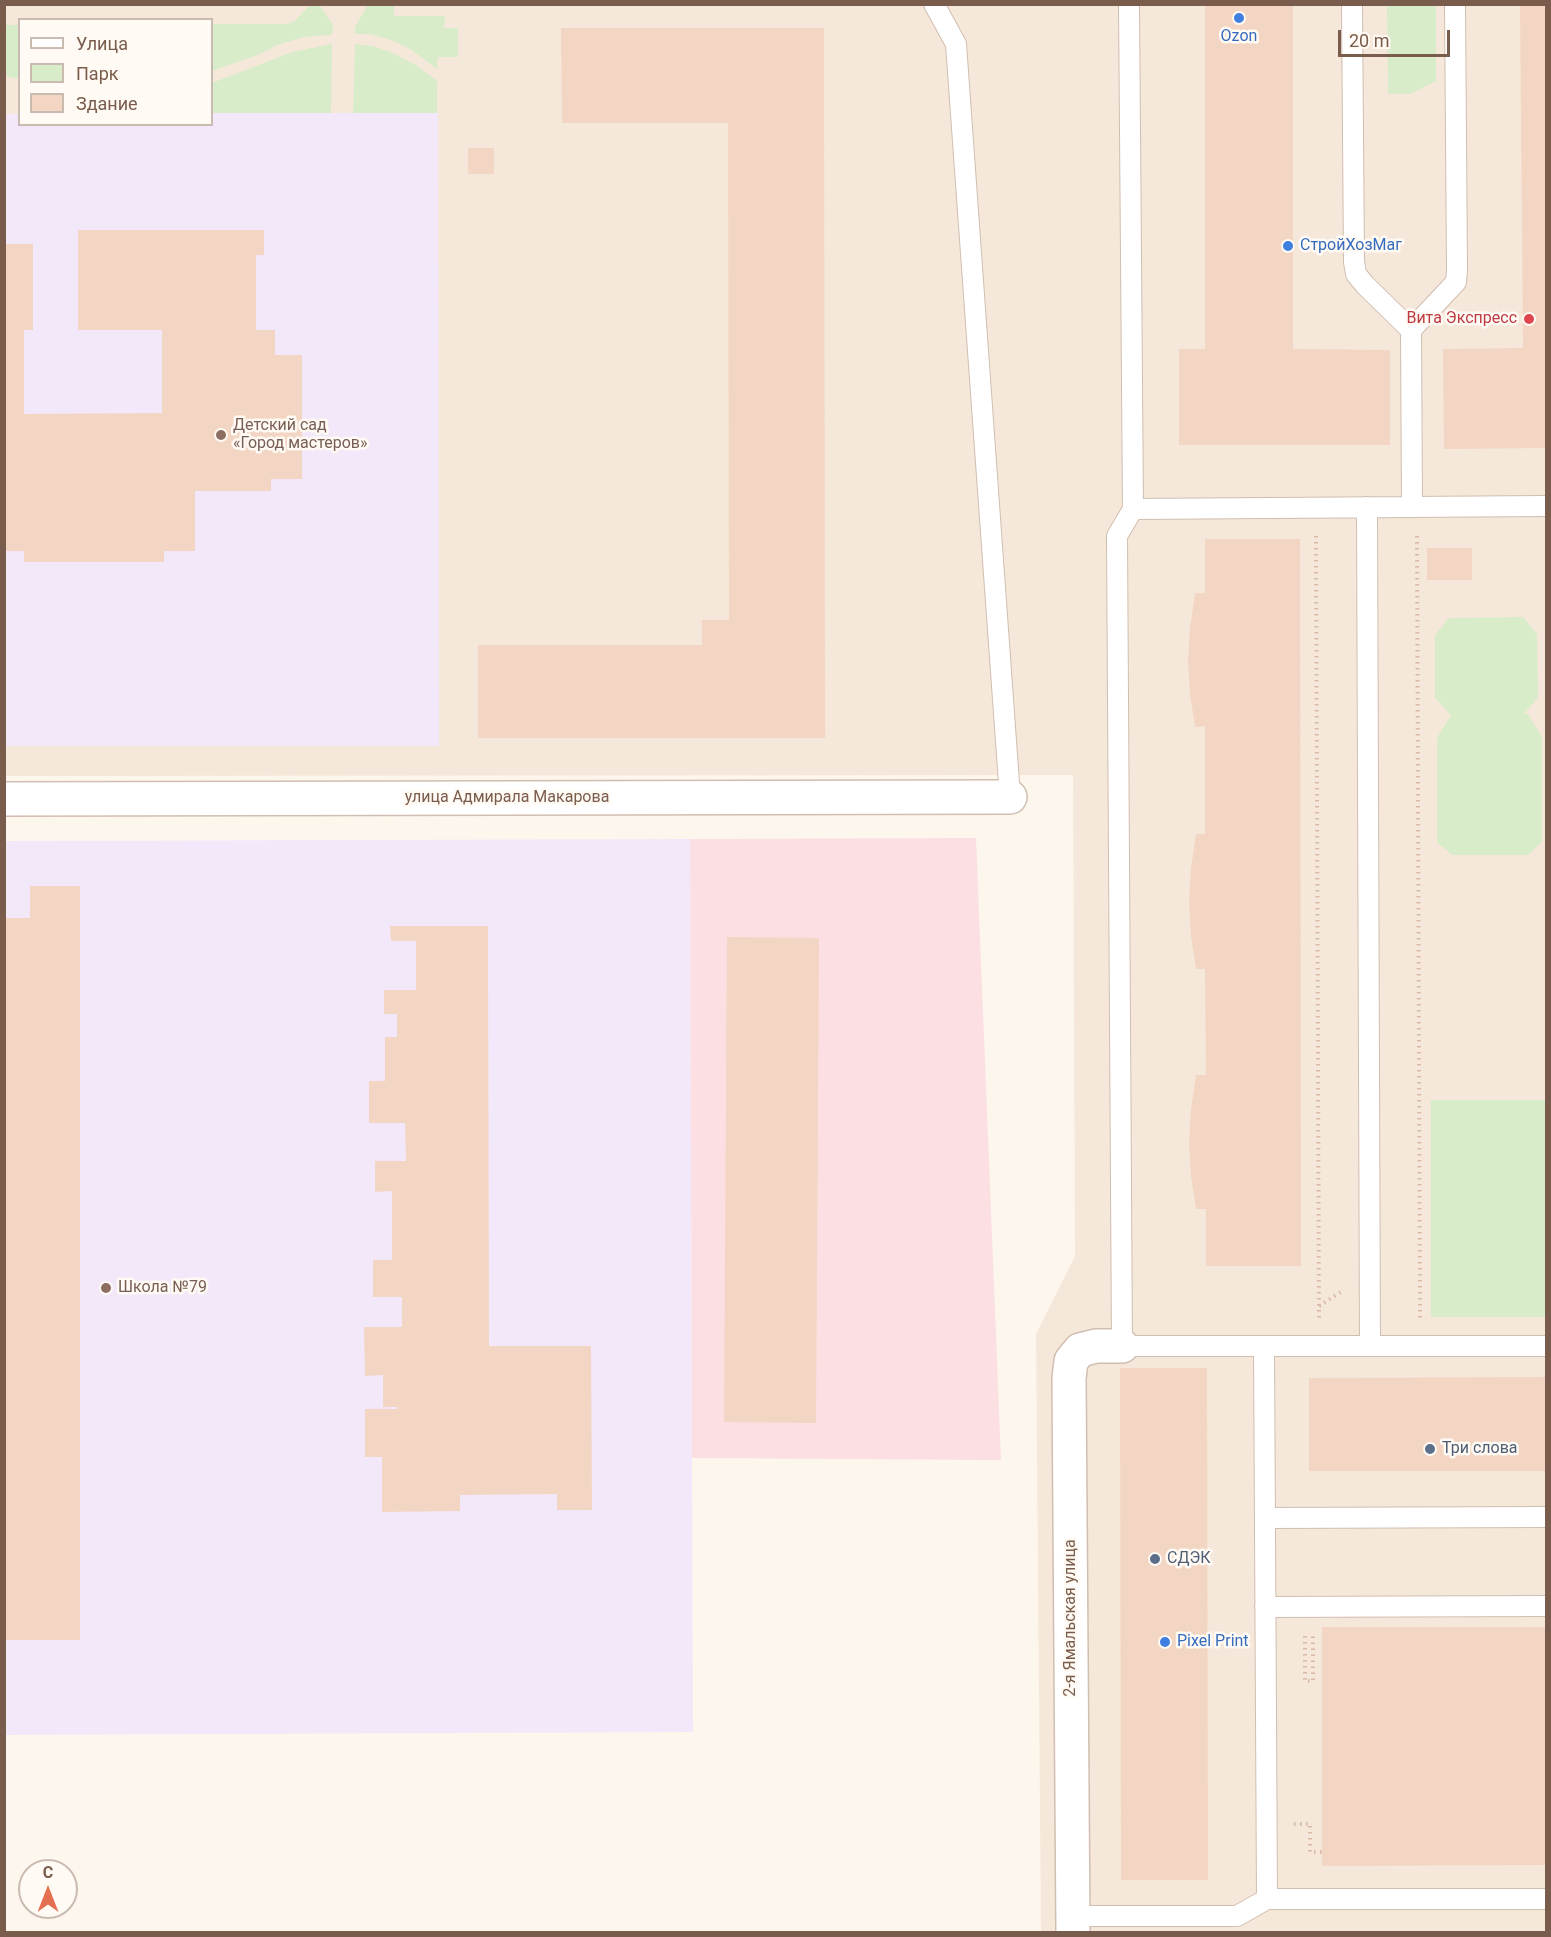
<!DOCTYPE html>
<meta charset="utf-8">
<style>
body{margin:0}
#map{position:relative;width:1551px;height:1937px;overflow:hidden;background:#fdf6ec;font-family:Roboto,sans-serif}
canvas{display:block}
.frame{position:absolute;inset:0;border:6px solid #7a5c4d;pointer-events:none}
.legend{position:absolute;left:18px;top:18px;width:195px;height:108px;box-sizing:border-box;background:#fffaf3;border:2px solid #cabbb1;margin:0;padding:8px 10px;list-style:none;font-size:18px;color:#7a5c4d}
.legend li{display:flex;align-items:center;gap:12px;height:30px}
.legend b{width:30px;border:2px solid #cabbb1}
.north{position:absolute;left:18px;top:1859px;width:60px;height:60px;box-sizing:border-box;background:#fffaf3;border:2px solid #cabbb1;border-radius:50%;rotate:0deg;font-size:16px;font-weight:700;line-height:24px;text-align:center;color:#7a5c4d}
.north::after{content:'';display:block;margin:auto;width:21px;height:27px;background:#e76f51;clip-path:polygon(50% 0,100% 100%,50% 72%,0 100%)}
.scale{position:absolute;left:1338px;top:30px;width:112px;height:27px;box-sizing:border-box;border:3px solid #7a5c4d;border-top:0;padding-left:8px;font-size:18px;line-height:21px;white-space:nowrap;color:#7a5c4d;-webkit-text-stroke:4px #fffaf3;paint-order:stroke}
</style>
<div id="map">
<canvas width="1551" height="1937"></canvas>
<div class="frame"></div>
<ul class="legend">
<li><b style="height:8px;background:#fff"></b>Улица</li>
<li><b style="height:16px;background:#d8ecc9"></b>Парк</li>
<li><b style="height:16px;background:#f3d5c3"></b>Здание</li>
</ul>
<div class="north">С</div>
<div class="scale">20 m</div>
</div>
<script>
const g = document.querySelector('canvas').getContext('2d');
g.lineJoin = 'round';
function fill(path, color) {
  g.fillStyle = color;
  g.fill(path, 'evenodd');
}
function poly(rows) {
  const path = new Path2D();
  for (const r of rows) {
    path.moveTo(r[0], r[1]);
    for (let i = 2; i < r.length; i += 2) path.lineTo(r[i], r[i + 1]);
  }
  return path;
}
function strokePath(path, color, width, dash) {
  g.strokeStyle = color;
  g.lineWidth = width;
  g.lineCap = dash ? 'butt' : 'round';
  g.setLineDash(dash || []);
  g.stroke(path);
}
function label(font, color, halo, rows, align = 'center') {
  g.font = font + ' Roboto,sans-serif';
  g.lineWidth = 5;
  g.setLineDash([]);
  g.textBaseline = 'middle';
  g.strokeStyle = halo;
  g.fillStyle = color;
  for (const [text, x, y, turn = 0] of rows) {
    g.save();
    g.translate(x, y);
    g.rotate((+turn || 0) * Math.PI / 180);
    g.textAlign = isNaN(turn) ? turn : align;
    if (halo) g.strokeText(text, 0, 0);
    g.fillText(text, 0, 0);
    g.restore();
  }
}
const residential = poly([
 [4,5,1546,5,1546,1932,1041,1932,1036,1334,1075,1256,1073,775,5,776],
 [20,20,212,20,212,124,20,124]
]);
const education = poly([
 [212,113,438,113,439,746,5,746,4,114,19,114,20,124,212,124],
 [690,839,693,1732,5,1735,4,841]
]);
const medical = poly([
 [976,838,1001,1460,692,1458,690,839]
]);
const green = poly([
 [319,4,333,25,332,35,304,37,277,45,258,55,212,71,212,24,287,24,295,21,310,5],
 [1387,5,1436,5,1436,81,1411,94,1388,94],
 [367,6,394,6,394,16,445,16,444,28,458,28,458,57,438,57,437,69,410,49,389,39,368,34,355,34,355,27],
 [4,25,19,25,19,79,5,76],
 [332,44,331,113,212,113,212,83,292,52],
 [355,44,373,46,393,53,416,65,437,81,437,113,353,113],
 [1523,617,1537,634,1538,697,1524,714,1528,714,1542,737,1542,842,1528,855,1452,855,1437,842,1437,738,1451,715,1435,698,1435,635,1449,618],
 [1431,1100,1545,1100,1545,1317,1431,1317]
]);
const building = poly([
 [1205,4,1293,4,1293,349,1390,350,1390,445,1179,445,1179,349,1205,349],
 [1520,4,1546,4,1546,448,1444,449,1443,349,1523,348],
 [561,28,824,28,825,738,478,738,478,645,702,645,702,620,729,620,728,123,562,123],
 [468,148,494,148,494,174,468,174],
 [78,230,264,230,264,255,256,255,256,330,275,330,275,355,302,355,302,479,271,479,271,491,195,491,195,551,164,551,164,562,24,562,24,551,4,551,4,244,33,244,33,330,24,330,24,414,162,413,162,330,78,330],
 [1205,539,1300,539,1301,1266,1206,1266,1206,1209,1196,1209,1191,1176,1189,1143,1191,1109,1196,1075,1206,1075,1205,969,1196,969,1191,936,1189,902,1191,868,1196,834,1205,834,1205,726,1195,727,1190,694,1188,661,1190,628,1195,593,1205,593],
 [1427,548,1472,548,1472,580,1427,580],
 [30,886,80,886,80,1640,4,1640,4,918,30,918],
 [390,926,488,926,489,1346,591,1346,592,1510,557,1510,557,1494,460,1495,460,1511,382,1512,382,1457,365,1457,365,1409,397,1409,397,1407,383,1407,383,1375,365,1376,364,1327,402,1327,402,1297,373,1297,373,1260,392,1260,392,1191,375,1192,375,1161,406,1161,405,1123,369,1123,369,1081,385,1081,385,1037,397,1037,397,1014,384,1014,384,990,416,990,416,941,391,941],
 [727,937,819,938,816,1423,724,1422],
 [1120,1368,1207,1368,1208,1880,1121,1880],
 [1546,1377,1546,1471,1309,1471,1309,1378],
 [1322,1627,1546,1627,1546,1865,1322,1866]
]);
const path = poly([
 [1316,536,1319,1318],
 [1417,536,1420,1318],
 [1319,1306,1341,1292],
 [1305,1636,1305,1681,1313,1681,1313,1636,1315,1636],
 [1294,1824,1310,1824,1310,1852,1322,1852]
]);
const service = poly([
 [934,4,956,44,1010,797],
 [1129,4,1133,509,1117,536,1122,1346,1546,1346],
 [1352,4,1354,262,1356,274,1365,285,1411,330],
 [1367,507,1370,1346],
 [1412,507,1411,330,1456,282,1457,270,1455,4],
 [1133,509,1546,506],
 [1264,1346,1267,1899],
 [1265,1518,1546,1517],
 [1265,1607,1546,1606],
 [1073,1916,1237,1916,1267,1899,1546,1899]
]);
const minor = poly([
 [4,799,1010,797],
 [1073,1932,1069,1378,1071,1361,1080,1350,1096,1346,1122,1346]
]);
const markers = [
 [1239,18,6,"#3f7fe0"],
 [1288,246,6,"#3f7fe0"],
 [1529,319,6,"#e0444e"],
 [221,435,6,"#8d6e63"],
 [106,1288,6,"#8d6e63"],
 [1430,1449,6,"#5c6f8a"],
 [1155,1559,6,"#5c6f8a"],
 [1165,1642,6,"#3f7fe0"]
];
const shopNames = [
 ["Ozon",1239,37,"center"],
 ["СтройХозМаг",1300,246],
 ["Pixel Print",1177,1642]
];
const healthNames = [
 ["Вита Экспресс",1517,319]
];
const educationNames = [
 ["Детский сад",233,426],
 ["«Город мастеров»",233,444],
 ["Школа №79",118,1288]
];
const streetNames = [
 ["улица Адмирала Макарова",507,798],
 ["2-я Ямальская улица",1071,1618,-90]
];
const serviceNames = [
 ["Три слова",1442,1449],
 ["СДЭК",1167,1559]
];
fill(residential, '#f5e8da');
fill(education, '#f3e8fa');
fill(medical, '#fbdfe3');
fill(green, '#d8ecc9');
fill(building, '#f3d5c3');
strokePath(service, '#d1beb0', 22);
strokePath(minor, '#d1beb0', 36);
strokePath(path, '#d9b8a5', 4, [1.5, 4.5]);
strokePath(service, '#fff', 20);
strokePath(minor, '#fff', 33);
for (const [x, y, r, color] of markers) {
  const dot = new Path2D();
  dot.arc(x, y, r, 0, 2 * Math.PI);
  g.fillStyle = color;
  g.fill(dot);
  strokePath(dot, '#fffaf3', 2);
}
label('16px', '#366cbe', '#fffaf3', shopNames, 'left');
label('16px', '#be3a42', '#fffaf3', healthNames, 'right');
label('16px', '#785e54', '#fffaf3', educationNames, 'left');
label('16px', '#7a5c4d', '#fffaf3', streetNames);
label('16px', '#4e5e75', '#fffaf3', serviceNames, 'left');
</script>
